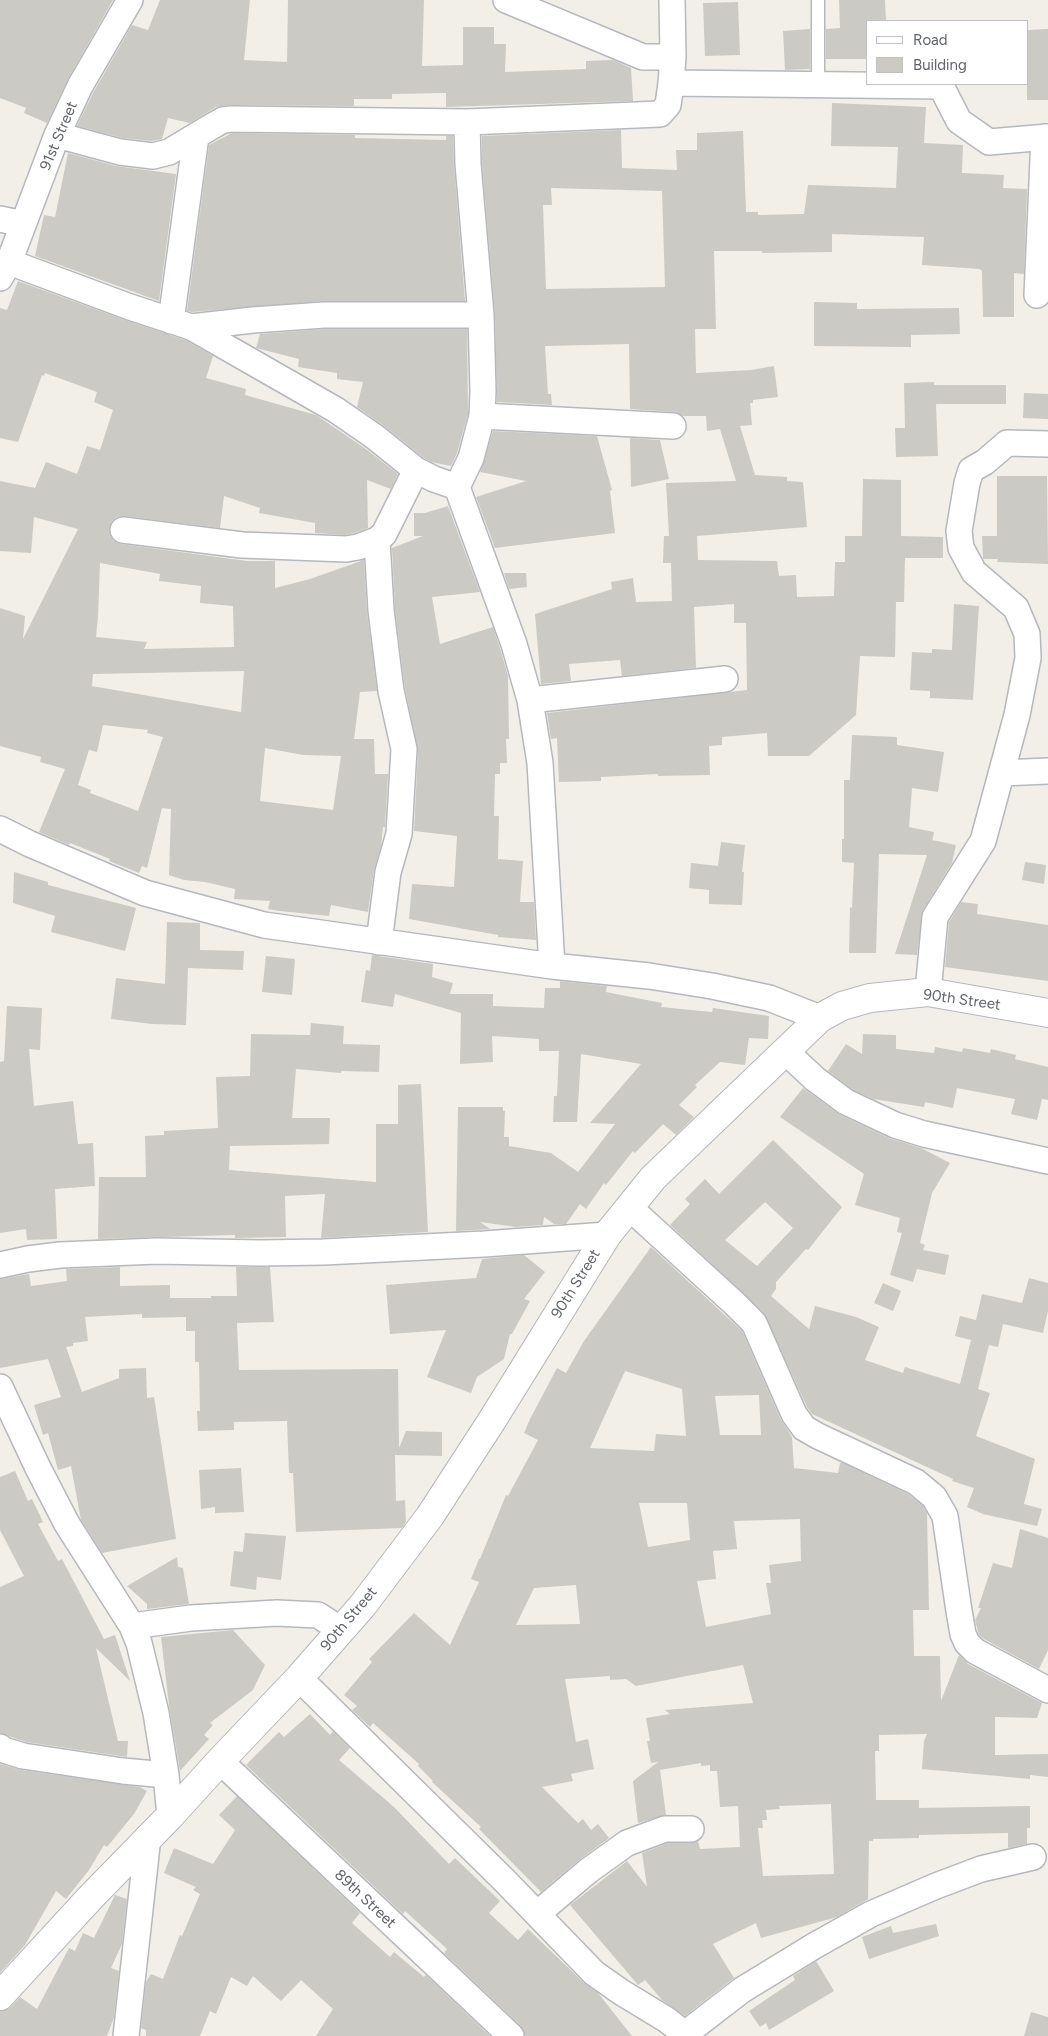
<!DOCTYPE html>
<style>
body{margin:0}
#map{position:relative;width:1048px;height:2036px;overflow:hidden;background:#f1efe8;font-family:Figtree,sans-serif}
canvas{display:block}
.legend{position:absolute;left:866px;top:20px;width:162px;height:65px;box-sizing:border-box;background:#fff;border:1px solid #bfc1c3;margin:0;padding:6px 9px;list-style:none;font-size:15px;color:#5f6368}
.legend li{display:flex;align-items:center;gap:10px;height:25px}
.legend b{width:25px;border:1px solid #bfc1c3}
</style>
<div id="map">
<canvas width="1048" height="2036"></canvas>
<ul class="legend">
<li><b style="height:6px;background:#fff"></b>Road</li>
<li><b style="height:14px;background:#cccac5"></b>Building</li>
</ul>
</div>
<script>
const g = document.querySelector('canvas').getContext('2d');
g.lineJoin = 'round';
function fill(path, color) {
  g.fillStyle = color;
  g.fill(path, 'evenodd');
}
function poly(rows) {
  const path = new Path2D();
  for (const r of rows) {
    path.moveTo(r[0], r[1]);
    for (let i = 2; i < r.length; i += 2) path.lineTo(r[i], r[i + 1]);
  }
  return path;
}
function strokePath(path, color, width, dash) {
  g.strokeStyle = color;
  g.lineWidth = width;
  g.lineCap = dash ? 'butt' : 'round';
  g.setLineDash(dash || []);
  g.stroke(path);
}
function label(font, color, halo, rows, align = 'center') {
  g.font = font + ' Figtree,sans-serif';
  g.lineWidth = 5;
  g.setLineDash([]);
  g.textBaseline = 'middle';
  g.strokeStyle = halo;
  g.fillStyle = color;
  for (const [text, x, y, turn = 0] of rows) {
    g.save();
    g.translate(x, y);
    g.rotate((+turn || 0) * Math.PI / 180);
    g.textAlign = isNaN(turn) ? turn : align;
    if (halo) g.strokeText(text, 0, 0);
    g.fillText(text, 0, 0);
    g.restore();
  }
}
const building = poly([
 [0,0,113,0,68,79,47,123,24,113,26,108,0,98],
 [160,0,250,0,244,60,287,62,288,0,424,0,422,66,463,65,463,27,494,27,494,44,506,44,505,72,586,69,586,61,613,60,631,68,633,101,446,107,446,93,392,94,392,99,354,99,354,106,229,105,216,107,190,123,168,118,162,139,152,141,123,138,77,126,93,93,132,25,148,30],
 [839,0,885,0,886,21,867,21,867,59,826,59,826,29,840,28],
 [738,2,740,55,705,56,703,3],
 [810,29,810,69,785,70,783,31],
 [1048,29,1048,100,1027,100,1027,30],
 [832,103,926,107,924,143,963,145,962,173,1004,175,1003,188,1027,189,1024,274,1014,273,1014,317,983,317,982,271,980,269,922,265,924,237,832,234,832,252,762,253,762,251,714,251,716,329,695,329,696,373,751,370,774,366,778,397,753,400,753,403,750,403,752,425,740,426,755,475,787,477,787,481,803,482,807,527,697,536,698,560,777,561,779,576,796,575,797,597,834,596,835,562,845,562,845,536,862,536,863,479,901,480,901,536,943,537,943,558,905,558,904,602,896,602,895,657,860,656,856,715,809,756,768,756,767,733,722,737,722,745,709,746,710,775,658,776,658,774,601,777,601,781,559,782,557,738,551,739,547,713,747,690,746,623,734,623,734,604,694,607,696,668,622,676,620,660,569,664,571,681,541,684,535,614,612,589,611,582,633,578,636,602,672,601,671,563,663,563,664,536,669,536,666,483,736,481,720,429,707,431,706,416,683,416,674,412,630,409,629,344,545,346,548,394,551,394,552,405,497,402,495,315,482,163,482,136,621,130,622,168,677,170,676,150,697,150,697,133,743,131,746,212,758,212,758,215,804,214,808,185,896,188,898,147,831,146],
 [551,188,662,191,665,287,546,289,543,205,552,205],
 [232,133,355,135,355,138,446,140,446,136,453,136,454,165,465,301,324,301,192,312,187,311,209,145],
 [68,153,116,166,176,174,159,301,35,256,44,215,55,217],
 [18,281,125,320,185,340,213,356,206,378,246,389,245,395,316,415,366,449,398,474,391,489,367,480,368,528,354,533,345,535,315,533,315,523,259,513,260,508,224,496,220,528,124,516,117,517,112,521,109,529,110,536,114,541,121,544,247,561,275,561,275,588,310,579,364,560,367,612,377,691,360,692,354,739,374,739,375,774,388,774,385,827,383,827,381,846,374,870,368,912,331,905,329,916,280,911,268,909,270,901,234,899,235,889,205,882,184,880,169,875,171,809,162,808,147,868,142,866,139,873,109,861,110,859,70,843,69,845,39,832,65,769,40,762,41,757,0,746,0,608,25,616,23,639,78,529,34,517,31,553,0,551,0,481,35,488,46,462,77,474,87,446,100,450,113,410,94,402,97,392,45,373,44,376,42,375,18,442,0,438,0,308,7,310],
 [100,563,160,574,159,581,201,586,200,603,233,606,234,647,144,649,147,642,96,637,98,617],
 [244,671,241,712,92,686,93,674],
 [103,725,148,730,147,733,163,737,138,811,90,793,91,790,78,785,89,750,97,752],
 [265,748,303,755,341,756,333,810,260,801],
 [814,302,857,303,857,309,959,308,960,334,911,335,911,347,814,346],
 [324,329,467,329,468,414,457,453,451,466,431,462,424,458,384,426,357,407,363,382,337,379,337,373,298,367,299,359,256,348,260,334],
 [934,382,934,385,1006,385,1006,404,936,404,938,456,896,457,895,428,905,428,904,383],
 [1024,393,1048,394,1048,419,1023,418],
 [493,431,597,436,612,490,610,491,615,533,495,548,476,497,526,481,480,472],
 [630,438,660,440,669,479,631,487],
 [997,476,1047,476,1048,564,997,562,998,559,983,559,982,536,997,536],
 [448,506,480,592,432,597,440,644,493,627,500,648,508,676,509,739,506,739,507,763,500,763,500,774,495,774,494,816,499,816,498,859,523,861,520,902,534,902,536,940,498,937,498,935,409,919,412,884,454,887,457,836,414,831,418,750,405,689,395,609,392,548,423,536,414,536,414,513,425,513],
 [504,573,526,573,527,587,509,589],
 [954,604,979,606,973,700,930,698,930,691,910,690,912,652,932,653,932,649,952,650],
 [852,735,897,737,897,745,944,752,938,792,912,788,909,827,934,832,932,842,932,840,956,845,952,863,923,910,917,955,895,954,927,855,879,854,876,953,849,953,850,907,852,908,854,863,842,862,842,839,844,839,844,780,850,780],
 [721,842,745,845,742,872,744,872,742,905,709,904,709,890,689,888,691,863,718,866],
 [1025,862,1046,865,1044,884,1022,880],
 [14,872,48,882,48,885,136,908,125,951,51,932,55,916,13,903],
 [961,902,978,904,977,914,1048,925,1048,981,945,967,949,922],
 [167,922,200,923,200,950,244,951,243,970,188,968,186,1025,152,1024,111,1019,116,978,165,984],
 [372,955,433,964,432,977,453,983,450,994,493,994,493,1006,544,1008,545,988,560,988,560,981,607,986,606,992,662,1003,661,1007,712,1012,713,1008,769,1016,768,1039,749,1038,745,1065,720,1062,695,1085,697,1087,679,1105,694,1117,676,1135,663,1124,635,1153,633,1151,606,1185,604,1183,586,1209,580,1204,566,1224,554,1224,544,1217,543,1225,516,1227,480,1222,490,1229,456,1231,458,1107,503,1107,503,1111,505,1111,504,1137,509,1137,509,1146,551,1153,578,1172,615,1124,590,1123,641,1064,581,1054,577,1122,553,1122,554,1096,557,1096,559,1051,539,1051,539,1039,492,1036,493,1062,460,1064,461,1013,395,994,393,1007,361,1002,366,970,370,971],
 [266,956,295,959,292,995,262,992],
 [7,1006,42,1008,40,1050,29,1049,34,1106,73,1101,78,1144,93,1143,95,1186,55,1189,57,1239,27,1240,26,1229,0,1233,0,1062,4,1061],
 [311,1023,344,1026,343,1044,380,1045,379,1072,341,1071,341,1073,296,1069,292,1118,330,1118,329,1144,230,1146,229,1170,376,1182,376,1124,398,1124,398,1085,421,1084,428,1232,321,1238,325,1194,285,1196,286,1237,235,1238,235,1235,98,1239,99,1177,146,1177,145,1136,164,1135,164,1131,218,1128,216,1077,250,1076,251,1034,310,1035],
 [863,1034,896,1035,896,1049,934,1053,935,1047,962,1052,963,1048,990,1053,991,1049,1016,1055,1015,1059,1048,1067,1048,1100,1042,1099,1037,1120,1011,1114,1015,1099,957,1088,953,1108,925,1102,924,1107,873,1099,853,1090,828,1071,846,1044,862,1054],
 [803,1088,840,1115,889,1138,921,1148,950,1163,932,1193,920,1243,925,1245,923,1250,949,1255,945,1275,917,1269,913,1282,890,1275,902,1233,897,1232,900,1218,855,1205,864,1174,780,1117],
 [773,1140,842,1207,808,1250,806,1249,776,1282,776,1289,771,1296,809,1329,815,1306,856,1317,879,1327,865,1360,903,1373,905,1367,960,1384,971,1340,955,1336,960,1316,976,1320,982,1294,1022,1303,1029,1278,1048,1283,1048,1311,1043,1333,1003,1324,998,1347,989,1345,978,1389,990,1393,976,1436,1035,1459,1024,1504,1042,1509,1037,1526,983,1514,967,1507,974,1488,952,1481,953,1479,812,1414,807,1407,764,1313,670,1225,690,1204,685,1199,705,1179,719,1194],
 [765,1202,793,1228,757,1266,725,1240],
 [651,1247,742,1331,781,1420,792,1437,794,1468,838,1473,840,1463,843,1463,908,1494,923,1506,927,1513,929,1610,913,1610,914,1656,940,1656,941,1701,959,1655,968,1664,1042,1703,1037,1718,995,1717,995,1755,1048,1754,1048,1777,1030,1775,1030,1779,922,1769,924,1741,927,1734,879,1735,879,1751,875,1751,876,1800,919,1800,919,1808,1030,1806,1030,1828,1027,1828,1027,1844,1008,1848,1008,1833,919,1835,919,1838,873,1839,873,1841,869,1841,868,1899,837,1917,761,1938,756,1923,713,1944,734,1978,685,2016,662,2000,645,1980,638,1985,570,1905,627,1861,647,1887,642,1853,668,1843,691,1843,698,1841,700,1849,740,1847,738,1806,720,1807,717,1771,710,1771,710,1765,701,1766,701,1763,660,1770,666,1815,638,1823,633,1781,658,1762,651,1763,647,1741,650,1741,646,1718,670,1714,665,1710,753,1703,743,1665,636,1686,626,1679,610,1680,610,1676,565,1679,576,1742,588,1739,594,1769,571,1774,573,1781,542,1787,578,1823,583,1819,591,1830,598,1824,609,1838,579,1860,541,1892,479,1829,481,1827,432,1782,433,1781,418,1766,419,1764,373,1723,370,1727,352,1710,357,1706,344,1695,372,1662,369,1659,414,1613,450,1645,479,1582,471,1579,479,1559,480,1559,506,1495,508,1496,538,1440,524,1433,530,1419,557,1368,566,1373,584,1341],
 [625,1371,682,1389,686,1436,656,1434,654,1451,590,1448],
 [759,1395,761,1435,720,1435,715,1396],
 [639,1503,687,1503,690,1540,648,1547],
 [800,1519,801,1561,769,1565,771,1583,766,1583,771,1614,706,1627,697,1581,716,1579,713,1551,737,1549,734,1521],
 [576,1585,580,1624,516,1625,534,1588],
 [831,1804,834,1874,763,1876,758,1828,763,1828,762,1820,767,1820,766,1810,780,1809,779,1806],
 [524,1255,545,1272,524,1299,530,1301,512,1334,510,1334,504,1359,477,1377,471,1393,427,1377,446,1330,390,1334,386,1285,476,1278,482,1259],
 [120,1267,120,1286,170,1285,170,1298,211,1298,211,1296,237,1296,236,1267,270,1267,274,1322,237,1323,239,1370,398,1369,399,1448,406,1431,442,1432,442,1456,395,1455,396,1501,405,1500,406,1522,402,1528,296,1532,293,1473,289,1473,287,1421,234,1422,234,1430,198,1431,197,1411,200,1411,199,1362,195,1362,195,1331,186,1331,186,1317,142,1318,142,1314,85,1317,88,1341,73,1343,73,1346,66,1347,82,1392,119,1378,119,1369,146,1368,147,1398,154,1397,176,1539,102,1553,81,1520,71,1466,58,1470,48,1433,43,1435,34,1405,61,1397,48,1359,0,1368,0,1279,29,1274,31,1286,67,1281,66,1269],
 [883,1283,901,1291,893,1311,874,1303],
 [241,1468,244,1512,215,1513,215,1507,201,1509,199,1470],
 [15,1471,28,1501,32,1499,43,1522,38,1524,58,1561,62,1559,104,1639,115,1635,130,1681,96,1648,118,1741,128,1741,127,1757,26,1742,0,1733,0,1587,24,1576,0,1530,0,1477],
 [1020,1529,1048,1538,1048,1650,1039,1669,984,1639,979,1635,975,1620,981,1608,978,1608,993,1563,1012,1568],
 [245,1533,286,1536,281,1580,257,1577,256,1590,230,1586,234,1551,243,1552],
 [177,1557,178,1567,183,1568,189,1604,147,1609,147,1604,127,1586],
 [233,1630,265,1665,253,1690,210,1723,213,1725,204,1735,209,1739,180,1771,169,1705,161,1637],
 [310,1714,330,1735,333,1731,350,1748,339,1760,394,1807,449,1864,455,1858,500,1901,489,1913,518,1940,528,1929,584,1983,598,1993,632,2036,525,2036,521,2026,444,1953,447,1949,405,1911,403,1914,246,1765,279,1732,284,1737],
 [0,1764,21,1770,140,1787,147,1791,134,1814,107,1847,104,1845,89,1870,66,1899,56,1891,25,1945,0,1973],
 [237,1796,360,1913,352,1923,390,1957,394,1952,424,1977,426,1975,490,2036,316,2036,333,2009,301,1980,281,2001,253,1976,247,1986,231,1977,216,2014,210,2011,200,2036,146,2036,146,2030,141,2028,146,1982,151,1974,163,1979,180,1935,182,1936,200,1894,193,1890,196,1887,164,1873,174,1848,213,1864,235,1830,219,1815],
 [115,1895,127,1899,122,1944,111,1968,119,1971,114,2017,107,2036,0,2036,0,2011,11,2007,20,1997,37,2009,69,1948,75,1951,83,1933,94,1938],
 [936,1924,939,1936,869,1959,862,1937,891,1926,893,1933],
 [816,1961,834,1991,769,2030,766,2023,760,2027,749,2011,795,1980,793,1976],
 [1031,2012,1048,2017,1048,2036,1024,2036]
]);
const service = poly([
 [818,0,818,85]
]);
const minor = poly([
 [506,0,643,57,673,57],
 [671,83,941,86,959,121,989,142,1048,137],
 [57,135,120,152,153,156,169,152,209,128,223,120,231,119,467,122,660,114,668,105,671,83,673,57,672,0],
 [0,219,23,224],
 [9,262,130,307,191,327,336,410,375,437,416,470,434,479,457,487,514,644,530,700,540,763,552,966],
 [0,278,9,262,57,135,80,86,130,0],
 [1037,295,1044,137],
 [171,321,196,136],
 [191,327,253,320,324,315,481,315,468,164,467,122],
 [482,416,673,426],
 [457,487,471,458,482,416,483,391,481,315],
 [123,530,242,545,346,549,358,547,377,540,384,534,416,470],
 [377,540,381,610,391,691,404,749,399,834,388,872,379,942],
 [530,700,725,679],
 [1002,773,1048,771],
 [0,829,30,844,145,893,264,925,552,966,649,976,712,986,769,998,820,1018],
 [928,992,935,917,983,841,1017,715,1028,658,1027,634,1016,608,974,572,961,548,959,531,967,483,971,470,985,462,1007,443,1048,444],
 [785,1051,815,1079,846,1102,895,1125,924,1134,1048,1161],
 [630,1208,735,1304,754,1323,794,1414,804,1428,818,1436,916,1482,934,1497,945,1516,959,1611,963,1634,967,1643,975,1651,1048,1690],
 [0,1265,28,1259,60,1255,157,1251,260,1253,324,1252,484,1244,607,1235],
 [0,1387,38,1468,67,1524,132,1626,139,1643,156,1713,166,1775,170,1816],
 [132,1626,191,1618,277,1613,318,1615,341,1630],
 [299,1678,504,1880,594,1973,621,1992,667,2020,687,2036],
 [0,1747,4,1750,23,1756,123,1771,166,1775],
 [220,1761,511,2036],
 [537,1914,588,1871,627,1843,665,1829,691,1829],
 [685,2034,742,1990,814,1946,871,1914,936,1886,981,1869,1033,1857],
 [126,2036,148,1837]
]);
const tertiary = poly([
 [0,1996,90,1898,170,1816,220,1761,299,1678,363,1605,430,1516,491,1422,607,1235,653,1178,820,1018,842,1006,870,998,928,992,1048,1013]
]);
const streetNames = [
 ["91st Street",59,136,-67],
 ["90th Street",962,1000,8],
 ["90th Street",576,1284,-58],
 ["90th Street",349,1619,-50],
 ["89th Street",365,1899,43]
];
fill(building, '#cccac5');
strokePath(service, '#b5b8bc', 15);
strokePath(minor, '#b5b8bc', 28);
strokePath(tertiary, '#b5b8bc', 30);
strokePath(service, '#fff', 12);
strokePath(minor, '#fff', 25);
strokePath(tertiary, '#fff', 28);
label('15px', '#5f6368', '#fff', streetNames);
</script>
